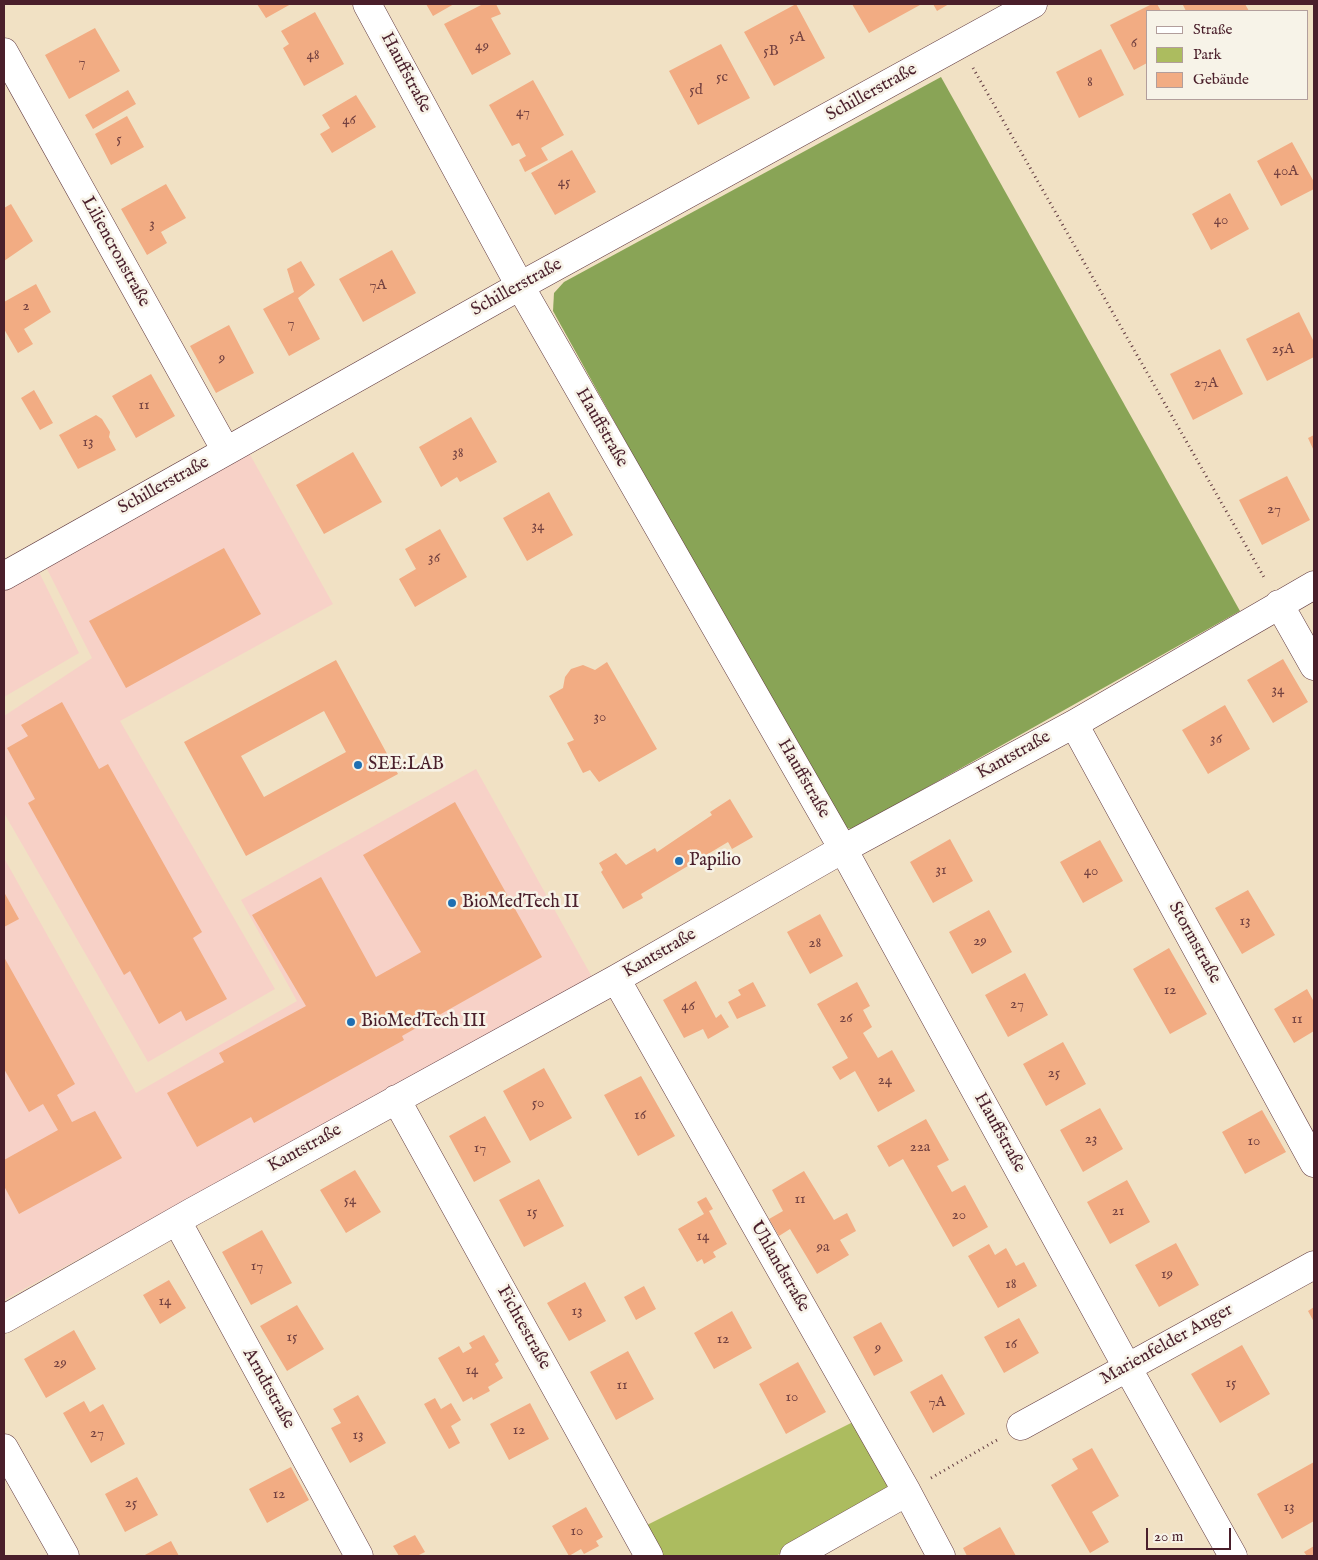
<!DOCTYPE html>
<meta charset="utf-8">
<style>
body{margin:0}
#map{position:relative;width:1318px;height:1560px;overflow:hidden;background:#f1e1c4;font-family:"IM FELL English",serif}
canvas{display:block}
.frame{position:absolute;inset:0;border:5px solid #4a1f2b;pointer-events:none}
.legend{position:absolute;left:1146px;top:10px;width:162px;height:90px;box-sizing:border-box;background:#f7f3e8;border:1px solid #b29e9c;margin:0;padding:6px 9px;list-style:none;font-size:15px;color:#4a1f2b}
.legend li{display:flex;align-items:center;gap:10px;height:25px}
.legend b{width:25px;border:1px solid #b29e9c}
.scale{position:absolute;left:1146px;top:1528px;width:85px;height:22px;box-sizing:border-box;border:2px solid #4a1f2b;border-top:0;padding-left:6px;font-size:15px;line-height:18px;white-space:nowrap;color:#4a1f2b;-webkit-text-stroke:4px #f7f3e8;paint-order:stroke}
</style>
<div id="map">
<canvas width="1318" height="1560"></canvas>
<div class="frame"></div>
<ul class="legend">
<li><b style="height:6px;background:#fff"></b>Straße</li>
<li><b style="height:14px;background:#acbc5f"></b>Park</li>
<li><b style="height:14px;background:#f2ac83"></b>Gebäude</li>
</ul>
<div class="scale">20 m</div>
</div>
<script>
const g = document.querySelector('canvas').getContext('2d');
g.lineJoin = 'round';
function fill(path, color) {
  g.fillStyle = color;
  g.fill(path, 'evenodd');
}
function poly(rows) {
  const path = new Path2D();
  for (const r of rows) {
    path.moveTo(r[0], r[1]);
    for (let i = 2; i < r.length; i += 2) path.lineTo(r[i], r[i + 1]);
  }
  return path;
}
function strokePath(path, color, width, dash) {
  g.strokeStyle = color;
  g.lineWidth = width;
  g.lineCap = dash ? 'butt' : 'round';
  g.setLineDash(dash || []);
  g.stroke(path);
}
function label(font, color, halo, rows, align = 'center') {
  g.font = font + ' "IM FELL English",serif';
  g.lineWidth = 5;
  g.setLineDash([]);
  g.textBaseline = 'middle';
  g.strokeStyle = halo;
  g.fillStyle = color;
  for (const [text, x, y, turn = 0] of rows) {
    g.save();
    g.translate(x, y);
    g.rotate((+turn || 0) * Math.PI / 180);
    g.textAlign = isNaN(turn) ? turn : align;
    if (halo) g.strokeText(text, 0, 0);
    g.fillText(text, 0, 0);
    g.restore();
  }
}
const built = poly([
 [248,451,333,604,120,721,275,989,148,1062,4,813,4,716,92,658,46,567],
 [39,572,79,653,4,697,4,591],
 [476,769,592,977,4,1300,4,858,136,1093,297,1001,241,900]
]);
const green = poly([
 [857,1420,888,1482,887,1492,776,1556,658,1556,643,1527]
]);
const forest = poly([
 [941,77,1240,611,853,829,843,828,836,821,553,311,554,293,564,282]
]);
const building = poly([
 [257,4,291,4,266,18],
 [426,4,454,4,433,16],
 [483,4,496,4,501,14,491,18,511,54,472,75,444,24],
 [796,4,825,58,774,86,744,32],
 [852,4,919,4,920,5,869,33],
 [933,4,949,4,937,11],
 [1152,4,1157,4,1161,11,1147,11,1147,63,1134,70,1110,25],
 [1245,4,1249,11,1186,11,1183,5],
 [315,12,344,64,304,86,283,48,289,44,281,31],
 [95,28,120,71,69,99,45,55],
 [721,44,750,98,698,125,669,71],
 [1101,49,1124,95,1079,118,1056,72],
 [533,80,564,135,541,148,548,160,525,172,519,160,526,156,519,143,512,146,489,105],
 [128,90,136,104,93,129,85,115],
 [356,95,376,127,332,153,320,134,330,128,322,115],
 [127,116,144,147,111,165,95,134],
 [1292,142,1314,182,1314,189,1281,206,1257,161],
 [572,150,596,192,555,215,531,173],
 [166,184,186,218,161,232,167,243,147,255,121,209],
 [1230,193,1249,229,1211,250,1192,214],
 [11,204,33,241,4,261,4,208],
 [392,250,416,293,363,322,339,279],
 [301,261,315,285,298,298,320,339,289,356,263,309,294,292,287,269],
 [36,284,51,312,24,329,33,344,18,353,4,329,4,302],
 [1299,312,1314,342,1314,357,1267,381,1246,339],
 [229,325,254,373,216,393,190,346],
 [1220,349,1243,394,1193,420,1170,374],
 [151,374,175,416,136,438,112,396],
 [34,390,53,423,40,430,21,398],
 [96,415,102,419,110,432,109,437,116,450,78,469,59,435],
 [471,417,497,462,460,482,457,477,441,487,419,447],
 [1314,435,1314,451,1308,438],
 [353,452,382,502,324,534,296,485],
 [1287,476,1310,520,1262,545,1239,500],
 [549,492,573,535,527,561,503,518],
 [440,529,467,577,415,607,399,579,416,569,405,549],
 [224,548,261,614,126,688,89,621],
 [1283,659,1308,702,1273,723,1247,680],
 [336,660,398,774,246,856,184,742],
 [324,711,346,752,264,797,241,756],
 [607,662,657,749,599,782,590,770,583,773,567,743,574,740,549,696,563,688,565,677,571,669,583,665,595,670],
 [62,702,99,769,108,764,202,932,193,938,227,999,186,1021,181,1011,159,1024,130,971,124,975,28,803,35,799,7,748,28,736,21,725],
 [1225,705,1250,749,1208,774,1182,730],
 [730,799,753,837,732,849,728,842,641,894,643,898,623,909,601,872,603,870,599,863,616,853,626,865,655,848,657,852,712,815,710,812],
 [455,802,542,957,402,1036,404,1040,254,1123,251,1117,197,1147,167,1093,224,1062,219,1053,306,1006,252,915,321,877,376,977,421,952,363,855],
 [950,839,973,881,933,903,910,862],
 [1100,840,1123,881,1083,903,1060,862],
 [1248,890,1275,935,1242,954,1215,908],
 [4,892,19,919,4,927],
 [989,910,1012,952,972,974,949,932],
 [820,914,843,956,810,974,787,932],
 [1169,948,1207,1014,1170,1034,1133,969],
 [4,957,75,1084,57,1095,72,1122,95,1111,122,1158,19,1214,4,1186,4,1160,58,1130,43,1104,29,1112,4,1069],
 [1025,973,1048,1015,1008,1037,985,995],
 [696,981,716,1018,721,1014,729,1027,708,1039,703,1029,684,1038,663,1000],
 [753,982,766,1006,737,1019,728,1002,741,995,738,990],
 [857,982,870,1006,863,1010,872,1027,863,1033,878,1058,892,1050,915,1091,878,1112,855,1071,840,1080,832,1067,848,1058,817,1004],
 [1307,989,1314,1002,1314,1031,1294,1043,1274,1009],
 [1063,1042,1086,1084,1046,1106,1023,1064],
 [544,1068,572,1118,530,1141,503,1091],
 [641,1076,675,1136,638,1156,604,1095],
 [1100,1108,1123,1149,1083,1172,1060,1130],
 [1262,1110,1286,1152,1245,1174,1222,1132],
 [485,1116,511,1162,474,1182,449,1136],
 [926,1119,949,1160,937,1166,952,1192,965,1185,988,1227,953,1247,903,1159,889,1167,877,1146],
 [355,1170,381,1212,346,1233,320,1190],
 [804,1171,834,1220,847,1213,856,1231,840,1240,849,1255,817,1274,790,1229,779,1236,769,1219,783,1211,772,1190],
 [539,1179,564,1226,524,1247,499,1200],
 [1127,1180,1150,1222,1110,1244,1087,1202],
 [706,1197,713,1209,709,1211,727,1244,713,1252,716,1257,704,1264,702,1259,697,1262,678,1229,704,1214,697,1202],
 [262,1230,292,1283,251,1305,222,1252],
 [1176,1243,1199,1285,1159,1307,1135,1265],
 [989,1244,995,1255,1006,1248,1016,1266,1024,1262,1037,1286,998,1308,968,1256],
 [169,1280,186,1308,160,1324,143,1295],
 [585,1282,606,1321,569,1341,547,1303],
 [644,1286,656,1309,636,1320,624,1297],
 [297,1305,324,1349,287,1371,260,1326],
 [1314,1307,1314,1322,1308,1311],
 [732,1311,752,1348,714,1369,694,1333],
 [1019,1318,1039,1353,1004,1373,984,1337],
 [881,1322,903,1361,874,1376,853,1337],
 [74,1330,96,1369,46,1398,24,1359],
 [484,1335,499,1361,495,1364,503,1378,488,1387,490,1391,473,1400,472,1397,463,1402,438,1358,459,1346,463,1353,472,1348,469,1343],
 [1242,1345,1270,1394,1220,1423,1191,1374],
 [628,1351,654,1399,616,1420,590,1372],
 [798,1362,826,1412,786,1434,759,1384],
 [942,1374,965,1414,933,1433,910,1392],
 [358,1395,386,1443,350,1463,331,1428,341,1423,333,1409],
 [435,1398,441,1409,451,1403,461,1420,451,1426,460,1443,449,1449,424,1404],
 [84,1401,90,1412,103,1404,125,1444,91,1463,63,1413],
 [530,1403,549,1439,509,1460,490,1424],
 [1092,1448,1119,1496,1092,1512,1109,1542,1090,1553,1051,1485,1078,1469,1072,1459],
 [1314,1462,1314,1521,1282,1539,1257,1494],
 [291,1467,309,1500,267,1523,249,1489],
 [137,1477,158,1515,125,1532,105,1494],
 [586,1507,603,1537,596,1541,599,1546,584,1554,581,1549,569,1556,552,1526],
 [1000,1527,1016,1556,967,1556,963,1548],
 [415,1535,425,1552,417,1556,399,1556,393,1546],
 [171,1541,179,1556,143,1556],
 [1314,1546,1314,1556,1307,1556,1304,1552]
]);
const path = poly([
 [973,68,1265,579],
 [931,1478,997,1440]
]);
const minor = poly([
 [367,4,520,286,843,849,1127,1367,1233,1556],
 [4,52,226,451],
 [4,576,520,286,1033,4],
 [1279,604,1314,666],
 [1074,724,1314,1163],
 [616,979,907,1492,941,1556],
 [396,1099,649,1556],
 [177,1221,359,1556],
 [4,1319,192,1212,616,979,843,849,1074,724,1314,585],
 [1021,1426,1314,1265],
 [4,1448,65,1556],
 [794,1556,907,1492]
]);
const markers = [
 [358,765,5,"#1f6fb2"],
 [679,861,5,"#1f6fb2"],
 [452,903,5,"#1f6fb2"],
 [351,1022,5,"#1f6fb2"]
];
const numberNames = [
 ["5A",797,38],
 ["6",1134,44],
 ["49",482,47],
 ["5B",771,52],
 ["48",313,56],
 ["7",82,63],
 ["5c",722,78],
 ["8",1090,83],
 ["5d",696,91],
 ["47",523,113],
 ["46",349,121],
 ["5",119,140],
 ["40A",1286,172],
 ["45",564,183],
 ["40",1221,221],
 ["3",152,225],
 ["7A",378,286],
 ["2",26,307],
 ["7",291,324],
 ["25A",1283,350],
 ["9",222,359],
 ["27A",1206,384],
 ["11",144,406],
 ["13",88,443],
 ["38",458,454],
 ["27",1274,510],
 ["34",538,527],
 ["36",434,559],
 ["34",1278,691],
 ["30",600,718],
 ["36",1216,740],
 ["31",941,871],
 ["40",1091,872],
 ["13",1245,922],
 ["29",980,942],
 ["28",815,944],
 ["12",1170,991],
 ["27",1017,1005],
 ["46",688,1007],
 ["26",846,1019],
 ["11",1297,1020],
 ["25",1054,1074],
 ["24",885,1081],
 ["50",538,1104],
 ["16",640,1116],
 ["23",1091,1140],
 ["10",1254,1142],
 ["22a",920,1148],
 ["17",480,1149],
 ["11",800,1200],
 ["54",350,1201],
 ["21",1118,1212],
 ["15",532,1213],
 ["20",959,1216],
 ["14",703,1237],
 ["9a",823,1248],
 ["17",257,1267],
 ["19",1167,1275],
 ["18",1011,1285],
 ["14",165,1302],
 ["13",577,1312],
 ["15",292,1338],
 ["12",723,1340],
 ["16",1011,1345],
 ["9",878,1349],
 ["29",60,1364],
 ["14",472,1371],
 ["15",1231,1384],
 ["11",622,1386],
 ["10",792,1398],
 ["7A",937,1403],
 ["12",519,1431],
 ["27",97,1434],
 ["13",358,1436],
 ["12",279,1495],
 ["25",131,1504],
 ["13",1289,1508],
 ["10",577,1532]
];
const streetNames = [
 ["Hauffstraße",405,73,62],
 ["Schillerstraße",872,93,-29],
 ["Liliencronstraße",115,252,61],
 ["Schillerstraße",517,288,-29],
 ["Hauffstraße",601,428,60],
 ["Schillerstraße",164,486,-29],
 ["Kantstraße",1014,756,-29],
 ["Hauffstraße",803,779,60],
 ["Stormstraße",1194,943,61],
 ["Kantstraße",660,954,-30],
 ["Hauffstraße",999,1133,61],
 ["Kantstraße",305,1149,-29],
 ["Uhlandstraße",779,1267,60],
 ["Fichtestraße",523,1328,61],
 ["Marienfelder Anger",1167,1345,-29],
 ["Arndtstraße",268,1389,61]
];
const poiNames = [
 ["SEE:LAB",368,765],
 ["Papilio",689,861],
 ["BioMedTech II",462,903],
 ["BioMedTech III",361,1022]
];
fill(built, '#f7d1c7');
fill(green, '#acbc5f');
fill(forest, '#89a456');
fill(building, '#f2ac83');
strokePath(minor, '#633c42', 29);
strokePath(path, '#633c42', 3, [1, 4]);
strokePath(minor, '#fff', 28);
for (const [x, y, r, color] of markers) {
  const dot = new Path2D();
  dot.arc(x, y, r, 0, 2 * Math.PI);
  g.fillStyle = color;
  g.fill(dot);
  strokePath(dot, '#f7f3e8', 2);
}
label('15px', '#744241', null, numberNames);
label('18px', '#4a1f2b', '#f7f3e8', streetNames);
label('18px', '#4a1f2b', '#f7f3e8', poiNames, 'left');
</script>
